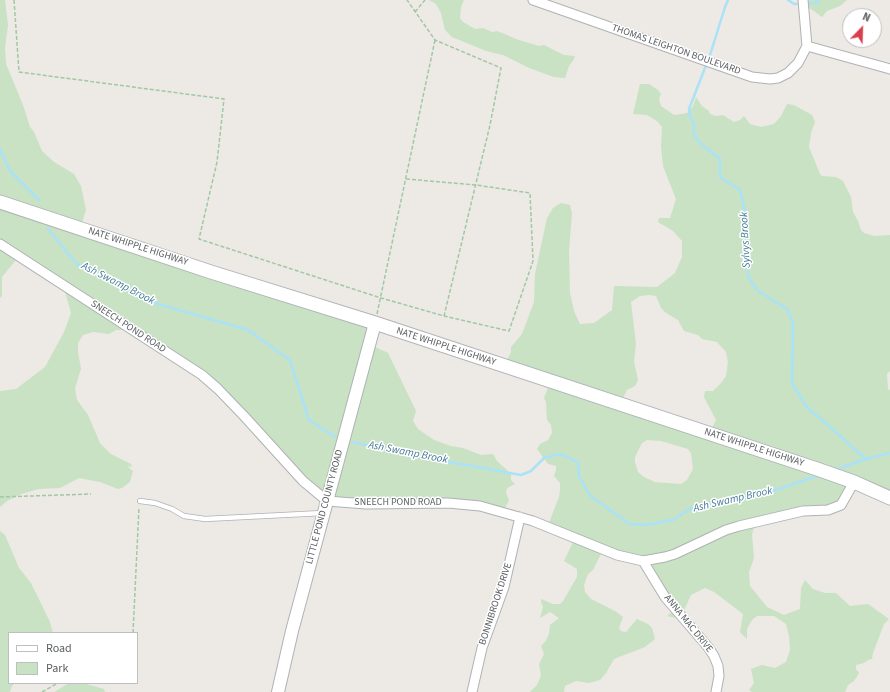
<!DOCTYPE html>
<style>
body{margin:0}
#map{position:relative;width:890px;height:692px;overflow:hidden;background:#ede9e4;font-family:"Source Sans 3",sans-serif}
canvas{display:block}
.legend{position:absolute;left:8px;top:632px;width:130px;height:52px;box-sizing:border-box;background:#fff;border:1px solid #bebfc1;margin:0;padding:5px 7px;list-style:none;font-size:12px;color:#5c6063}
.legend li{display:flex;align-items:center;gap:8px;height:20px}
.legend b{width:20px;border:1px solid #bebfc1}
.north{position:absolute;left:842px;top:8px;width:40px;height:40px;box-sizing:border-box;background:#fff;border:1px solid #bebfc1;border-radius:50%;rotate:23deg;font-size:11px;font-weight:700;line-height:16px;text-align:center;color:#5c6063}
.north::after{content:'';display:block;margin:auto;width:14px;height:18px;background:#d93e4c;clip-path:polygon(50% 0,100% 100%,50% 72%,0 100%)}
</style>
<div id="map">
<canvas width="890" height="692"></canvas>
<ul class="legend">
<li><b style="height:5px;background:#fff"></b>Road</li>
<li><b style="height:11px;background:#c8e2c3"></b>Park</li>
</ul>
<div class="north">N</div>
</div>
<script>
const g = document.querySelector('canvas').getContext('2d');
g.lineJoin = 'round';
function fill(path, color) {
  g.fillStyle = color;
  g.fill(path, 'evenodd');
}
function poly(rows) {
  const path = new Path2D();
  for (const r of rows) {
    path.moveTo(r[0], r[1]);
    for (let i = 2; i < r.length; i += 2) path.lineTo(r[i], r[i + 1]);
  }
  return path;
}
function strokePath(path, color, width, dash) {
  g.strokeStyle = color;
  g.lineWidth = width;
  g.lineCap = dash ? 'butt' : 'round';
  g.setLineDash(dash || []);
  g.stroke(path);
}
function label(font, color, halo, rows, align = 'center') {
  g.font = font + ' "Source Sans 3",sans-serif';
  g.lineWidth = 3;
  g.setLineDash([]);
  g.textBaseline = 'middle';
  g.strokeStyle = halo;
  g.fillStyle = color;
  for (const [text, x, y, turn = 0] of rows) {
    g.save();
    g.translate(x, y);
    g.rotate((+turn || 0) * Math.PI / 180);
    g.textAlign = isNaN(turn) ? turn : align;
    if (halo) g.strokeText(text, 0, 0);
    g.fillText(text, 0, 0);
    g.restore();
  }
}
const green = poly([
 [0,0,5,0,8,25,5,48,6,64,23,105,30,127,34,132,42,151,54,162,74,174,81,186,86,210,80,229,373,326,371,345,388,353,416,411,413,421,418,429,434,440,451,446,463,448,481,455,493,454,497,461,511,474,511,480,515,484,507,488,506,493,509,500,502,514,482,508,327,502,206,377,151,343,123,330,116,330,109,334,93,332,83,335,78,343,78,352,81,369,75,388,77,400,88,415,100,443,111,454,131,464,132,467,127,466,133,471,130,482,122,488,118,489,100,482,79,478,60,488,39,489,21,494,7,501,0,507,0,391,16,389,45,367,64,332,71,313,63,284,20,255,2,277,2,296,0,298],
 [429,0,464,0,461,7,460,18,463,22,475,29,483,28,492,32,498,31,500,33,500,32,516,39,539,46,544,45,564,55,575,56,574,59,569,66,565,78,554,77,529,68,503,55,486,51,452,37,445,30,441,13,436,4],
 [800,0,847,0,840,6,827,11,822,17,811,9,802,7],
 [640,84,649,84,658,90,661,94,659,99,661,106,674,115,687,113,693,106,696,97,702,106,709,111,710,114,716,116,723,115,734,122,740,120,744,116,750,124,761,127,774,124,781,116,787,104,794,105,812,115,815,122,811,133,809,147,820,174,822,176,836,177,843,181,851,197,853,212,858,221,861,230,864,233,874,236,890,235,890,371,887,374,888,389,890,390,890,500,855,484,839,505,756,522,752,534,754,558,749,572,750,586,767,607,784,615,800,609,801,588,805,580,813,589,825,593,836,593,850,606,868,604,889,619,884,624,873,653,872,659,868,660,864,663,856,665,856,669,859,673,854,681,848,685,845,692,752,692,749,690,754,683,751,669,762,665,775,668,786,662,790,650,789,636,786,624,774,616,757,616,752,620,747,629,747,639,740,632,743,614,714,592,705,588,691,595,680,619,667,616,673,611,643,564,602,552,593,570,588,574,584,585,585,592,591,599,615,611,623,617,619,628,621,631,626,632,637,619,648,624,652,628,655,639,645,647,614,659,606,673,600,680,589,683,576,681,565,686,564,692,530,692,537,685,541,676,539,664,544,654,541,646,545,642,549,634,550,625,559,618,550,612,540,618,543,607,541,602,541,599,553,604,560,604,563,601,577,577,577,569,564,561,574,540,547,528,559,497,560,490,560,483,554,476,556,470,556,466,548,464,537,449,540,444,548,440,552,433,551,425,547,420,546,402,544,398,550,383,504,367,511,352,511,347,522,334,534,302,535,274,547,218,553,208,561,203,570,205,572,213,569,251,570,293,574,311,580,324,594,323,612,310,614,286,657,287,675,273,682,257,682,241,673,231,658,222,659,218,670,218,676,199,663,166,661,147,662,127,657,121,647,115,633,114],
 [649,295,656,296,661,308,666,313,678,320,684,331,698,335,702,339,717,342,726,352,728,362,726,376,722,382,713,391,705,391,704,397,716,420,709,434,620,404,627,390,635,386,638,380,634,362,636,344,631,302,640,296],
 [647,440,661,441,688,449,691,453,693,469,687,480,681,484,655,482,644,477,638,472,635,462,635,457,642,443],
 [0,531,5,535,19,568,31,583,50,622,53,633,9,633,9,683,15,683,12,686,10,692,0,692],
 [69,683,83,683,104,689,105,692,54,692]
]);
const stream = poly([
 [728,0,725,7,710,55,689,109,690,117,694,123,694,135,701,144,720,159,720,177,740,190,747,221,748,277,758,291,787,309,793,323,792,383,806,406,866,459],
 [788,0,794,4,816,3,819,0],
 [0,149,10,171,39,200],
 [48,229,76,263,151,302,248,330,290,360,309,420,335,437],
 [353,442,410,455,521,475,531,471,544,458,559,454,568,457,578,463,579,476,590,496,630,524,645,525,673,520,690,509,764,494,820,475],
 [835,470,866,459,890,453]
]);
const path = poly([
 [14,0,19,72,224,99,217,162,199,239,381,298,444,316,490,125,501,68,435,40,407,0],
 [415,12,425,0],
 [406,179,476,185,530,193,533,261,509,331,444,316],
 [377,314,435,40],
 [0,497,91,494],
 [133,633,139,507],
 [42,692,58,683]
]);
const service = poly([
 [140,501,155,503,172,509,184,516,205,519,323,513]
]);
const minor = poly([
 [533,0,752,77,770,79,778,78,788,73,798,63,807,46],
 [803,0,807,46,890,69],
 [0,244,202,375,218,389,244,416,303,481,327,501,366,504,448,503,480,506,533,521,617,555,643,561,665,557,675,554,726,530,739,526,803,511,828,510,841,505,854,482],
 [643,561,665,597,708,647,714,656,718,666,719,676,716,692],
 [472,692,482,648,504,587,520,517]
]);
const tertiary = poly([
 [278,692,292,631,375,323]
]);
const secondary = poly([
 [0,202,211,272,375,323,817,469,854,482,890,498]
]);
const streetNames = [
 ["THOMAS LEIGHTON BOULEVARD",676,50,19],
 ["NATE WHIPPLE HIGHWAY",138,247,18],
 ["SNEECH POND ROAD",128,327,33],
 ["NATE WHIPPLE HIGHWAY",446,347,18],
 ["NATE WHIPPLE HIGHWAY",754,448,18],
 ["SNEECH POND ROAD",398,503],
 ["LITTLE POND COUNTY ROAD",325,507,-75],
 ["BONNIBROOK DRIVE",496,604,-72],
 ["ANNA MAC DRIVE",688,624,51]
];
const waterNames = [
 ["Sylvys Brook",746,240,-93],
 ["Ash Swamp Brook",118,284,27],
 ["Ash Swamp Brook",408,453,11],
 ["Ash Swamp Brook",733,500,-13]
];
fill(green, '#c8e2c3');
strokePath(stream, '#aae2f7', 2.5);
strokePath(service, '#afb2b5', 6);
strokePath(minor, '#afb2b5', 11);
strokePath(tertiary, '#afb2b5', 14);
strokePath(secondary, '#b0b4b8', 15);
strokePath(path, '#a0c8a4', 1.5, [4, 2]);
strokePath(service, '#fff', 4.5);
strokePath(minor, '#fff', 9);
strokePath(tertiary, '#fff', 12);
strokePath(secondary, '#fff', 13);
label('10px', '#5c6063', '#fff', streetNames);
label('italic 11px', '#437a97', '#fff', waterNames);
</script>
